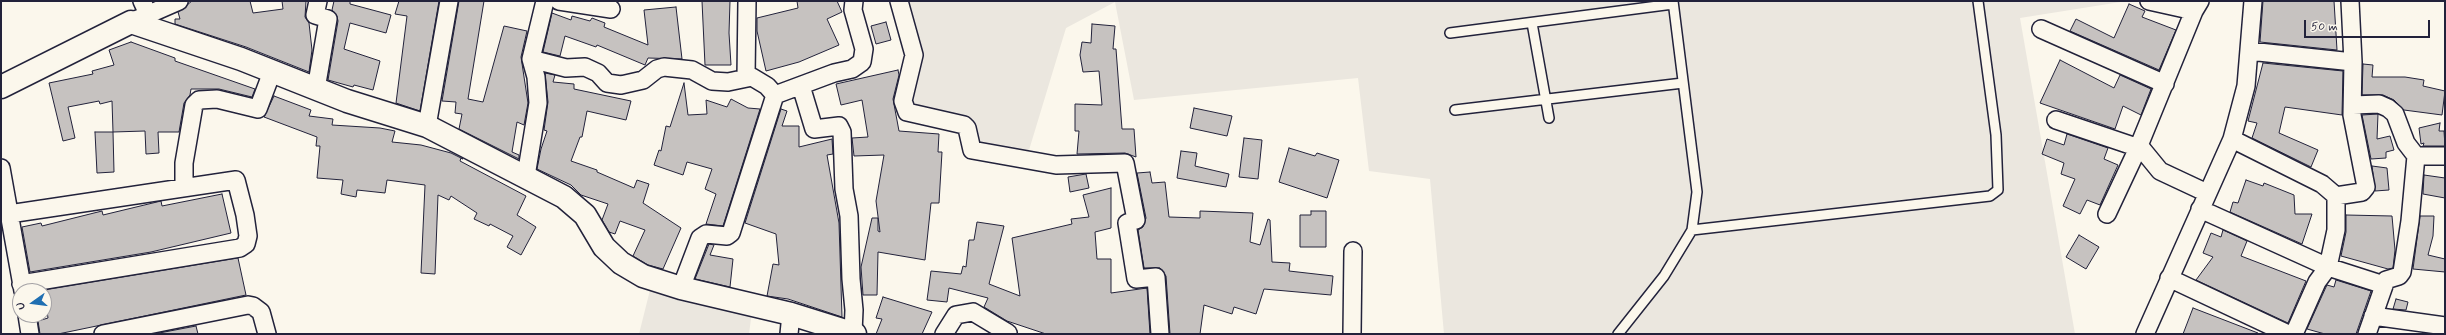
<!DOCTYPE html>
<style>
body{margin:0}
#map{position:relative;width:2446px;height:335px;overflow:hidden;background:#fbf7ec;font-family:Mynerve,sans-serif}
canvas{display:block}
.frame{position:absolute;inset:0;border:2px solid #22223b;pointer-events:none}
.north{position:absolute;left:12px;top:283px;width:40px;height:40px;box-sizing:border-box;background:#fbf7ec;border:1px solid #a4a2a5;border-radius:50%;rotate:256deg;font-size:11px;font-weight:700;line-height:16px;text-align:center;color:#22223b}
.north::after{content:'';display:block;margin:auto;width:14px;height:18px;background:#1f6fb2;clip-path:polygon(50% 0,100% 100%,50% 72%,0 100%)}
.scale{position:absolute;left:2304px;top:20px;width:126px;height:18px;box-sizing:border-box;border:2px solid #22223b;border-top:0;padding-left:5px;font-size:12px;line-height:14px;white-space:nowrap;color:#22223b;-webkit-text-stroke:3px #fbf7ec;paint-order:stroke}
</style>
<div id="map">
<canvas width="2446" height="335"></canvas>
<div class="frame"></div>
<div class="north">U</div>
<div class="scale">50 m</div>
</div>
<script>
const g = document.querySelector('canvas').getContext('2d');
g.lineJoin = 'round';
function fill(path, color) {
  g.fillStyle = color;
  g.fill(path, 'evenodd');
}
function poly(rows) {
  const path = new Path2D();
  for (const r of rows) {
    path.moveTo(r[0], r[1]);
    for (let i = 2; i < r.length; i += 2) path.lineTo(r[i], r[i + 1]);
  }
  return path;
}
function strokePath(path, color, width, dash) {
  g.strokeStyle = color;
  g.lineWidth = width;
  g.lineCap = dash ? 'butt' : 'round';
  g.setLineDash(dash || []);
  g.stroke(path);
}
const built = poly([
 [901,1,2127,1,2020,18,2075,334,1444,334,1430,179,1369,171,1358,78,1134,100,1115,2,1066,28,1026,160,973,152,967,125,903,111,917,59],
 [650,290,752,311,749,334,639,334]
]);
const building = poly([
 [192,1,250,1,253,13,283,9,282,1,306,1,305,17,309,23,312,50,309,72,246,47,175,24,175,19,180,19,178,12,192,1],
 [334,1,350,1,350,4,391,15,386,33,350,23,344,49,380,61,373,90,354,85,353,87,328,80,338,21,337,16,332,10,334,1],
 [399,1,439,1,420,111,396,103,407,16,395,14,399,1],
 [459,1,484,1,468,99,483,102,504,26,527,31,521,57,528,103,524,125,517,122,512,152,519,155,519,159,459,129,462,114,455,113,456,102,442,101,459,1],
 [702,1,730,1,729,33,731,65,705,65,702,1],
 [797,1,837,1,842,12,827,19,839,45,799,62,766,71,757,31,757,18,798,8,797,1],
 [2263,1,2334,1,2337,50,2260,42,2263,1],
 [2129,4,2145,11,2142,17,2176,30,2159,70,2070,31,2076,19,2114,38,2129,4],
 [676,7,682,59,648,58,645,65,597,45,596,47,565,36,560,56,543,52,552,13,571,20,572,16,590,21,592,18,605,23,604,27,648,45,644,10,676,7],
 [886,22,891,40,876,44,871,26,886,22],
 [1092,24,1115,26,1113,49,1116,49,1122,129,1134,129,1136,157,1125,153,1077,154,1079,131,1075,131,1075,104,1102,105,1099,71,1083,72,1080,55,1082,42,1091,43,1092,24],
 [131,42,175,58,175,61,255,89,252,97,219,89,191,89,190,95,184,103,179,132,158,132,159,153,146,154,145,131,113,132,112,101,100,104,99,101,68,107,75,138,63,141,49,83,93,74,92,71,114,65,109,50,131,42],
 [2060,60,2114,88,2120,75,2151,89,2141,115,2123,106,2115,129,2040,103,2060,60],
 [2263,63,2343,71,2342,115,2285,107,2279,133,2318,150,2311,167,2252,138,2257,123,2248,121,2263,63],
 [2363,64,2373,65,2372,77,2405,77,2424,80,2423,86,2445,91,2442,115,2404,110,2394,100,2383,95,2362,95,2363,64],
 [898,70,899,75,893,99,899,131,939,134,938,152,942,152,939,203,931,203,925,260,878,252,877,295,863,295,861,267,872,218,878,218,878,231,880,232,876,201,884,155,854,156,852,138,868,137,862,100,841,105,836,84,898,70],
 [545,73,555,75,553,82,574,84,574,89,631,101,626,120,587,111,582,137,580,137,571,161,597,170,597,172,634,188,637,180,649,184,643,203,681,228,663,269,648,265,633,256,645,230,620,221,615,234,609,232,602,220,608,204,581,195,571,185,537,169,541,149,547,131,544,130,548,102,545,73],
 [684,83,688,115,707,114,706,100,727,107,731,99,748,108,760,109,723,226,706,224,716,194,705,189,712,169,687,162,683,175,654,165,659,150,661,151,666,126,670,127,684,83],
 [274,96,311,110,309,116,333,119,332,125,380,128,395,131,392,142,421,145,451,153,463,159,461,158,460,161,526,196,517,215,536,227,521,255,507,247,513,236,490,224,489,226,474,219,477,213,451,196,449,200,438,195,435,274,421,273,425,185,387,180,385,193,357,190,356,197,341,194,343,180,317,178,320,146,316,146,317,137,264,117,274,96],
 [1194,108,1232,116,1227,136,1190,128,1194,108],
 [781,109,787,111,782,126,799,126,799,147,832,139,833,154,827,155,839,223,842,317,788,299,767,296,773,264,779,265,776,234,745,223,781,109],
 [2378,114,2377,139,2390,136,2394,150,2386,152,2386,158,2371,159,2362,115,2378,114],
 [2440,123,2439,131,2444,131,2445,146,2423,146,2424,143,2421,144,2419,128,2440,123],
 [95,132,113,132,114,172,97,173,95,132],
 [2067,134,2108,148,2104,159,2118,165,2100,205,2087,200,2080,214,2063,206,2075,179,2061,174,2064,163,2042,154,2047,139,2064,145,2067,134],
 [1244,138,1262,140,1258,179,1239,177,1244,138],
 [1289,148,1315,156,1317,153,1339,160,1327,198,1279,182,1289,148],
 [1181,151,1197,153,1195,166,1229,174,1226,187,1177,178,1181,151],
 [2372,166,2387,168,2389,190,2375,191,2372,166],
 [1150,172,1152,183,1165,182,1169,217,1200,218,1200,211,1253,213,1250,242,1260,245,1268,219,1270,220,1272,262,1290,263,1289,271,1333,276,1331,295,1264,289,1256,314,1234,307,1232,314,1204,305,1200,334,1170,334,1166,276,1160,268,1144,268,1138,230,1143,227,1146,218,1137,173,1150,172],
 [1086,174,1089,188,1070,192,1068,177,1086,174],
 [2424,175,2445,178,2445,198,2423,194,2424,175],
 [2246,180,2263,186,2264,183,2294,195,2295,214,2312,214,2302,244,2230,212,2233,202,2238,203,2246,180],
 [1111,188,1111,228,1095,232,1097,259,1111,259,1111,293,1147,288,1150,334,1046,334,1007,321,984,307,988,298,949,288,947,302,927,300,931,271,961,274,963,266,966,267,969,240,974,240,977,222,1004,226,989,284,1020,296,1012,238,1072,224,1071,219,1089,217,1083,195,1111,188],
 [222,194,231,233,151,252,30,272,22,227,41,223,42,226,102,211,103,215,161,201,162,206,222,194],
 [1311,211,1326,211,1326,247,1300,247,1300,215,1311,215,1311,211],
 [2346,215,2392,216,2395,250,2393,268,2388,269,2341,256,2346,232,2346,215],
 [2420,216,2434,216,2433,236,2428,255,2445,259,2445,272,2413,269,2420,216],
 [2223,230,2247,241,2241,256,2306,281,2288,323,2196,280,2213,257,2203,253,2211,233,2221,237,2223,230],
 [2079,235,2099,247,2086,269,2066,257,2079,235],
 [709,244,714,245,710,255,733,259,730,287,695,279,709,244],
 [238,258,246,295,58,334,40,334,38,321,48,318,44,290,238,258],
 [2336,280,2371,291,2356,334,2325,334,2307,329,2326,287,2327,285,2334,287,2336,280],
 [883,297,932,312,922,334,876,334,882,319,876,318,883,297],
 [2396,299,2408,302,2406,310,2393,309,2396,299],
 [2193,308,2258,333,2258,334,2183,334,2193,308],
 [196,326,198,334,154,334,196,326]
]);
const service = poly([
 [1532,23,1549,118],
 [1450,33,1673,4],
 [1455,110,1683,83],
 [1692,230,1990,196,1998,190,1996,135,1978,1],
 [1618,334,1664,276,1692,230,1697,192,1673,1]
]);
const minor = poly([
 [142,1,148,14],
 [559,1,611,9],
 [899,1,914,55,903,101,907,112,964,125,967,128,972,150,1056,165,1125,163,1136,220,1127,223,1136,279,1156,277,1160,334],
 [2149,1,2194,11],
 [131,22,179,1],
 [2041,29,2165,84],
 [2249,51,2353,62,2350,1],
 [531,59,566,68,585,67,598,73,607,83,621,85,643,80,657,69,664,67,692,70,712,81,728,82,752,77,767,86,775,95,834,73,852,69,862,62,864,49,853,10,854,1],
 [746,77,747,1],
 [801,86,814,129,839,126,842,132,844,189,849,216,851,279,854,310,853,333],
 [316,89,328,19,315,15,318,1],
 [2353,105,2379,104,2388,108,2395,114,2406,143,2416,156,2445,156],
 [2056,120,2142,149,2160,171,2207,193],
 [427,126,449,1],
 [2232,139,2322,184,2336,196,2336,230,2328,267,2317,282,2294,334],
 [1,168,23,291],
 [526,176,538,103,536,77,531,59,545,1],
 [184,187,184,163,194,105,199,100,217,99,258,109,272,72],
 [2336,196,2362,192,2366,187,2352,115,2353,62],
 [2200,209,2328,267,2384,285],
 [9,214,236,180,245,215,248,236,246,244,240,248,21,284],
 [2107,214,2138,148,2194,11,2200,1],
 [2169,278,2288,334],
 [681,288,700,238,706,234,727,236,731,233,775,95],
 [27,315,30,334],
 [2373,316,2445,326],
 [103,334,248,305,253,306,261,312,267,334],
 [789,334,791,314],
 [944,334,956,315,973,312,1008,333],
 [1352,334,1353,251],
 [2145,334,2232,139,2246,86,2253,1],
 [2367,334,2386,280,2399,276,2402,272,2410,221,2416,156]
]);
const tertiary = poly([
 [1,87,131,22,241,59,347,101,427,126,564,197,585,215,604,247,621,263,643,276,681,288,791,314,855,334]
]);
fill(built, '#ebe7df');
fill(building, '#c6c2c0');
strokePath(building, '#22223b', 1);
strokePath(service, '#22223b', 12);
strokePath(minor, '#22223b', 20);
strokePath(tertiary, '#22223b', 25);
strokePath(service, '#fbf7ec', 9);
strokePath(minor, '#fbf7ec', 17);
strokePath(tertiary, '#fbf7ec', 22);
</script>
